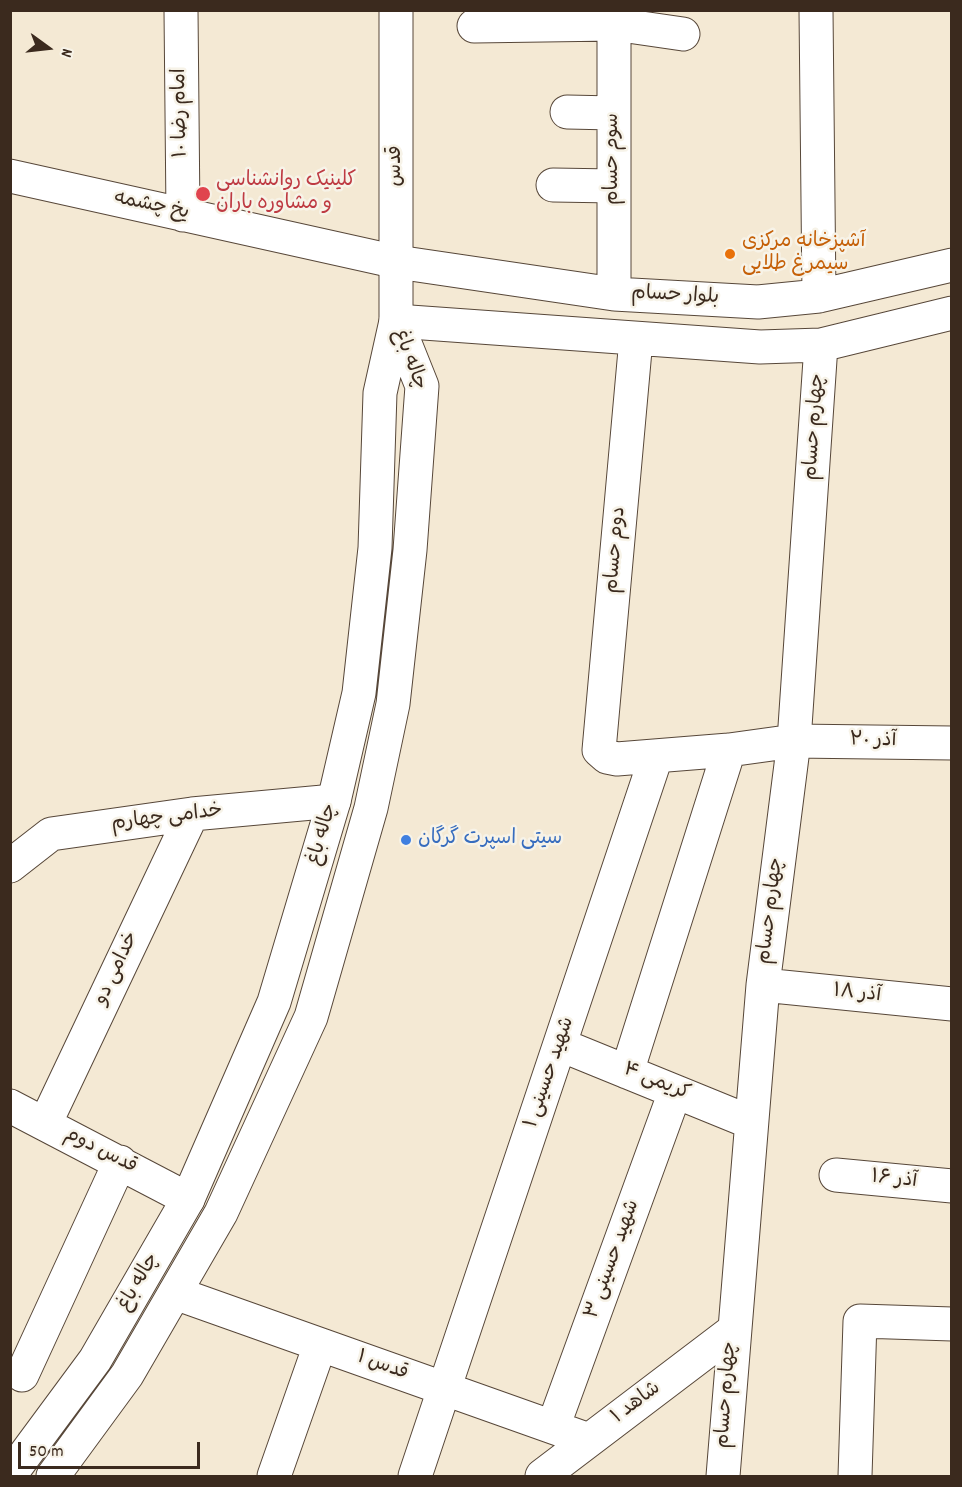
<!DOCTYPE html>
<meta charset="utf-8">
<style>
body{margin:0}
#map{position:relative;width:962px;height:1487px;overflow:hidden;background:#f4e9d4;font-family:Dekko,sans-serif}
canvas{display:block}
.frame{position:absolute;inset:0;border:12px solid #3b2a1e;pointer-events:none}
.north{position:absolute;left:18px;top:18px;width:60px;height:60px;-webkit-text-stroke:4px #f7f3e8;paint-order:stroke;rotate:105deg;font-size:16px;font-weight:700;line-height:24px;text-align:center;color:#3b2a1e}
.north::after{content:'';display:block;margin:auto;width:21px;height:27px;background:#3b2a1e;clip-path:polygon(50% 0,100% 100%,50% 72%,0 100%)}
.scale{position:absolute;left:18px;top:1442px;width:182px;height:27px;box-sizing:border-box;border:3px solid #3b2a1e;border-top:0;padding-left:8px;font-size:18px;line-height:21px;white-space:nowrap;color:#3b2a1e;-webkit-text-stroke:4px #f7f3e8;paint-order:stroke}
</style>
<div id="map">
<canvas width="962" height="1487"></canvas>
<div class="frame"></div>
<div class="north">N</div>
<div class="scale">50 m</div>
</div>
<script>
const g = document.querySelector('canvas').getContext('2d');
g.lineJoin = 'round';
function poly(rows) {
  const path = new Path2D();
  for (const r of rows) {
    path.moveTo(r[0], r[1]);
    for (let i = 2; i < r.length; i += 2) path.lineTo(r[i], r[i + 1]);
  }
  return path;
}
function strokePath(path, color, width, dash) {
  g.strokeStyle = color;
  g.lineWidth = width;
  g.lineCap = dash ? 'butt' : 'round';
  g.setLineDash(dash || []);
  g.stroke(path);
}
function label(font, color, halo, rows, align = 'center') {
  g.font = font + ' Dekko,"Playpen Sans Arabic",sans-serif';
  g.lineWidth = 5;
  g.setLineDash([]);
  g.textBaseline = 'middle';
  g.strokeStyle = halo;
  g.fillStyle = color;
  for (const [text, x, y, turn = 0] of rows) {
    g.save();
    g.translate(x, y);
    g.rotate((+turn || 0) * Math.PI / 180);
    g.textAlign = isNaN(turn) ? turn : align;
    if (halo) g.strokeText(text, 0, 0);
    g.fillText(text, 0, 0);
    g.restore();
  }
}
const minor = poly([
 [181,10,183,215],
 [614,10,614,294],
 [816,10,819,296],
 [474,26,614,24,683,34],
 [567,112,614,113],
 [10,176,397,262,614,294,758,302,819,296,952,265],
 [553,185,614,186],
 [396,321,760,347,821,345,952,313],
 [636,339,599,750,607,757,617,759,729,750,794,741,952,743],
 [10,866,51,834,192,814,334,801],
 [763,985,952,1004],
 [561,1045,750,1122],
 [627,1072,729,750],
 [10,1106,188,1199],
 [45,1124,192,814],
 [836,1175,952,1186],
 [175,1293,589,1440],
 [22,1375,120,1162],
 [553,1427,675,1092],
 [274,1476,320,1345],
 [415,1476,656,757],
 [542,1476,733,1331],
 [723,1476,763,985,794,741,821,345],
 [855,1476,860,1321,952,1324]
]);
const major = poly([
 [10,1475,95,1360,188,1199,274,1002,334,801,359,693,375,548,380,393,396,321,396,10],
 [53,1476,127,1375,221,1213,311,1017,371,808,393,704,410,550,422,386,396,321]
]);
const markers = [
 [203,194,8,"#e0444e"],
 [730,254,6,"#e8710a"],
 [406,840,6,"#3f7fe0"]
];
const streetNames = [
 ["امام رضا ۱۰",182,113,-91],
 ["سوم حسام",614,159,-90],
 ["قدس",397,166,-90],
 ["یخ چشمه",151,207,12],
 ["بلوار حسام",675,297,3],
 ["چاله باغ",408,360,69],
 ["چهارم حسام",816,427,-86],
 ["دوم حسام",617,550,-85],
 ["۲۰ آذر",873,742,1],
 ["خدامی چهارم",167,819,-7],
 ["چاله باغ",324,835,-74],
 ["چهارم حسام",772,911,-83],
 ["خدامی دو",118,969,-65],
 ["۱۸ آذر",857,995,6],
 ["۱ شهید حسینی",551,1073,-71],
 ["کریمی ۴",656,1083,22],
 ["قدس دوم",100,1152,27],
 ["۱۶ آذر",894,1181,6],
 ["۳ شهید حسینی",614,1260,-70],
 ["چاله باغ",140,1283,-60],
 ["قدس ۱",382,1367,20],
 ["چهارم حسام",728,1395,-86],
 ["۱ شاهد",637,1404,-37]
];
const healthNames = [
 ["کلینیک روانشناسی",216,182],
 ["و مشاوره باران",216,205]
];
const foodNames = [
 ["آشپزخانه مرکزی",742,243],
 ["سیمرغ طلایی",742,266]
];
const shopNames = [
 ["سیتی اسپرت گرگان",418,840]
];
strokePath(minor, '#574739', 35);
strokePath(major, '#574739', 35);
strokePath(minor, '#fff', 33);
strokePath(major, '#fff', 33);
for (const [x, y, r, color] of markers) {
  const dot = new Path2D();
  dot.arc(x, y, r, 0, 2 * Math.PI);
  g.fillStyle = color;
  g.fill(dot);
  strokePath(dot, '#f7f3e8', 2);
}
label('20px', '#3b2a1e', '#f7f3e8', streetNames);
label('20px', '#be3a42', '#f7f3e8', healthNames, 'left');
label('20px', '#c56008', '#f7f3e8', foodNames, 'left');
label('20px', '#366cbe', '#f7f3e8', shopNames, 'left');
</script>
